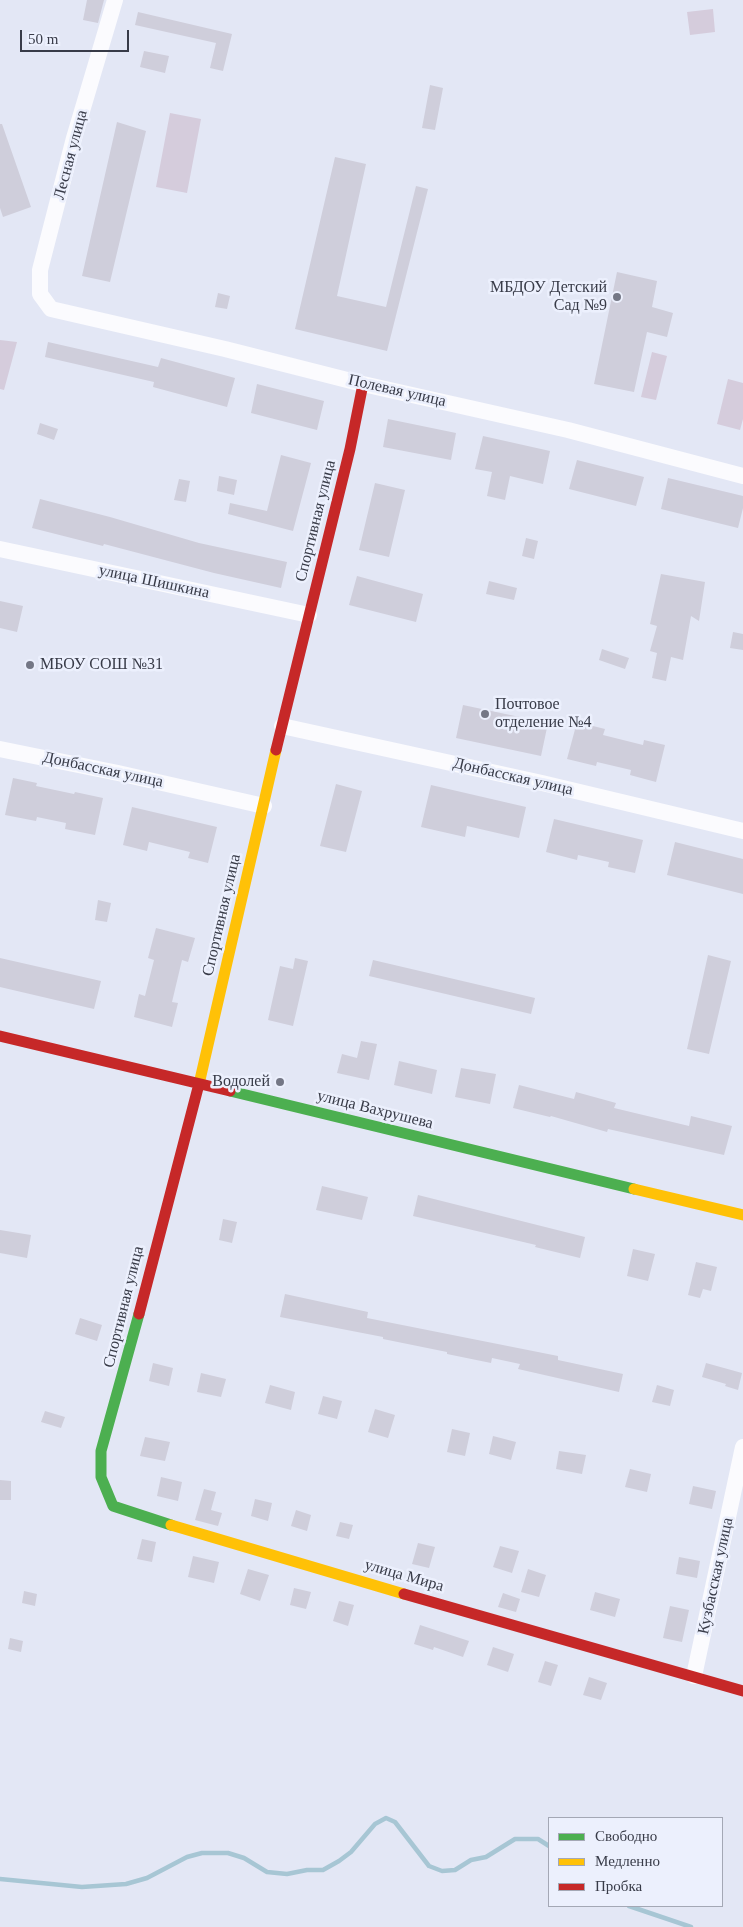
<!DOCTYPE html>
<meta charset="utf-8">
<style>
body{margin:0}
#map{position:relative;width:743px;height:1927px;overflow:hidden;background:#e3e7f5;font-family:Georgia,serif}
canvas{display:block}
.legend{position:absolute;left:548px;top:1817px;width:175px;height:90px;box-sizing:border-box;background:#ecf0fd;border:1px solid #a4a8b5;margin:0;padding:6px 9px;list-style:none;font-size:15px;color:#383b48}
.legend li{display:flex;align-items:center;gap:10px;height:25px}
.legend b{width:25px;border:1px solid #a4a8b5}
.scale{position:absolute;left:20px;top:30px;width:109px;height:22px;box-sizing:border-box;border:2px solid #383b48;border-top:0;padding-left:6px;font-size:15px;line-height:18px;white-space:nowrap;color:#383b48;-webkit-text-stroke:4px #ecf0fd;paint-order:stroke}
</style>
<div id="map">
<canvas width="743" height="1927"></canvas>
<ul class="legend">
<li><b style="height:6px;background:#4caf50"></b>Свободно</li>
<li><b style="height:6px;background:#ffc107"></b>Медленно</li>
<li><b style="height:6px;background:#c62828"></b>Пробка</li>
</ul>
<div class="scale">50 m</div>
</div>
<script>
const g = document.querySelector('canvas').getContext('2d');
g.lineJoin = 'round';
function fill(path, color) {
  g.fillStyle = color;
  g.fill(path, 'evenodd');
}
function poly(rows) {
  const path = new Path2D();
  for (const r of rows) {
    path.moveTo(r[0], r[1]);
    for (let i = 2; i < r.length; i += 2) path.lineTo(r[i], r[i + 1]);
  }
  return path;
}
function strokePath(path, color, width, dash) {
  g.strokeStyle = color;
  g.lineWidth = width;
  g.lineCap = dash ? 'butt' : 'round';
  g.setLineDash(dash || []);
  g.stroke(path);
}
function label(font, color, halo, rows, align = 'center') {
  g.font = font + ' Georgia,serif';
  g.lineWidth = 5;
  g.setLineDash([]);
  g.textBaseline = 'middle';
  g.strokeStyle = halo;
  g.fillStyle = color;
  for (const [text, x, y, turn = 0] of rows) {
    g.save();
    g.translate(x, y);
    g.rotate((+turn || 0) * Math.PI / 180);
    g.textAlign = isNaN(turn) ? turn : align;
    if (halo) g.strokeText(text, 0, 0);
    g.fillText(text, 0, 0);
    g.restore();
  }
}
const green = poly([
 [713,9,715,32,690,35,687,12],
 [170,113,201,119,187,193,156,187],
 [0,340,17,342,4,390,0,389],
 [652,352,667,356,656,400,641,397],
 [728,379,743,383,743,419,740,430,717,424]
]);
const stream = poly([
 [0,1879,82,1887,126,1884,147,1878,187,1857,202,1853,228,1853,244,1858,267,1872,287,1874,307,1870,323,1870,339,1861,351,1852,375,1824,386,1818,395,1822,429,1866,442,1871,455,1870,471,1860,486,1857,515,1839,538,1839,549,1846],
 [629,1906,691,1927]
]);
const building = poly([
 [87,0,104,0,98,23,83,20],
 [138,12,232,34,223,71,210,68,216,43,135,25],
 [144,51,169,56,165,73,140,67],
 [430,85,443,88,435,130,422,128],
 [117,122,146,131,110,282,82,276],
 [0,124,2,124,31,207,3,217,0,208],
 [335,157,366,164,337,296,386,307,416,186,428,189,387,351,295,329],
 [617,272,657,281,652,307,673,313,667,337,647,332,634,392,594,384],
 [218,293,230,296,227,309,215,307],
 [48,342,158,367,161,358,235,378,227,407,153,387,154,382,45,357],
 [257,384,324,401,317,430,251,413],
 [388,419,456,433,451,460,383,447],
 [40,423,58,429,54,440,37,434],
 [483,436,550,451,543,484,510,476,505,500,487,496,492,472,475,469],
 [281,455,311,463,293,531,228,514,230,503,267,511],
 [577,460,644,477,636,506,569,489],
 [219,476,237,480,234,495,217,491],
 [668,478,743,496,743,508,738,528,661,509],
 [179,479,190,481,186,502,174,500],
 [375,483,405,490,389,557,359,550],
 [40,499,110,517,199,543,287,562,281,588,214,573,104,544,103,546,32,528],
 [526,538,538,541,534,559,522,556],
 [661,574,705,582,699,621,691,616,683,660,671,657,666,681,652,678,657,653,650,651,657,626,650,624],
 [357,576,423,594,416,622,349,605],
 [489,581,517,588,514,600,486,594],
 [0,601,23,606,17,632,0,628],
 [733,632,743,634,743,650,730,648],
 [602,649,629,658,625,669,599,660],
 [463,705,548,723,541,756,456,738],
 [577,722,605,729,603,735,643,745,644,740,665,745,656,782,630,775,631,770,597,762,596,766,567,759],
 [13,778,37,783,36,786,74,794,75,792,103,798,95,835,65,829,66,823,37,817,36,821,5,815],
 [336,784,362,791,346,852,320,846],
 [431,785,526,807,519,838,467,826,465,837,421,827],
 [132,807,217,827,208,863,188,858,190,852,149,842,147,851,123,845],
 [554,819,643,840,635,873,608,867,609,862,578,855,577,860,546,852],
 [675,842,743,859,743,894,667,875],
 [98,900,111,903,107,922,95,920],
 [156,928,195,938,188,962,182,960,172,1002,178,1003,172,1027,134,1017,139,994,145,996,154,960,148,958],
 [708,955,731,961,709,1054,687,1049],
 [0,958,101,981,94,1009,0,987],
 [295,958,308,961,293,1026,268,1020,280,966,293,969],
 [373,960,535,998,531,1014,369,976],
 [361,1041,377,1044,369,1080,337,1073,342,1054,357,1058],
 [399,1061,437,1070,432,1094,394,1085],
 [461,1068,496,1074,490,1104,455,1097],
 [519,1085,574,1099,576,1092,616,1103,614,1108,689,1126,691,1116,732,1126,724,1155,608,1129,607,1132,551,1116,550,1117,513,1108],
 [322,1186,368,1197,362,1220,316,1210],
 [418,1195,585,1237,580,1258,535,1247,536,1245,413,1216],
 [223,1219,237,1222,232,1243,219,1240],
 [0,1230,31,1235,27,1258,0,1253],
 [633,1249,655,1254,648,1281,627,1276],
 [696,1262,717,1267,711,1291,703,1289,700,1298,688,1295],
 [285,1294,368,1312,367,1318,558,1356,558,1360,623,1374,619,1392,518,1369,520,1364,492,1358,491,1363,447,1354,447,1352,383,1339,383,1337,280,1317],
 [80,1318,102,1325,97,1341,75,1334],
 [153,1363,173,1368,169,1386,149,1381],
 [706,1363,742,1373,738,1390,725,1386,726,1384,702,1377],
 [201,1373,226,1379,221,1397,197,1392],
 [270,1385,295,1392,291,1410,265,1403],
 [657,1385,674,1390,670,1406,652,1402],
 [323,1396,342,1401,337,1419,318,1414],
 [375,1409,395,1415,388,1438,368,1432],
 [45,1411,65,1417,61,1428,41,1422],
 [452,1429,470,1433,465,1456,447,1452],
 [493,1436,516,1442,511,1460,489,1454],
 [145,1437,170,1442,165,1461,140,1456],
 [559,1451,586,1455,582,1474,556,1469],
 [630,1469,651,1474,647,1492,625,1487],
 [161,1477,182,1482,178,1501,157,1496],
 [0,1480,11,1481,11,1500,0,1500],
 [693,1486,716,1491,712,1509,689,1504],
 [204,1489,216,1492,211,1510,222,1513,218,1526,195,1520],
 [255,1499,272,1503,268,1521,251,1516],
 [296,1510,311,1515,307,1531,291,1526],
 [340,1522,353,1525,349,1539,336,1536],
 [142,1539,156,1542,152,1562,137,1559],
 [418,1543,435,1547,429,1568,412,1564],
 [500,1546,519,1551,512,1573,493,1567],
 [193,1556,219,1562,214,1583,188,1577],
 [679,1557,700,1561,697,1578,676,1574],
 [248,1569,269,1575,260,1601,240,1594],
 [528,1569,546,1575,539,1597,521,1592],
 [294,1588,311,1592,306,1609,290,1605],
 [24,1591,37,1594,35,1606,22,1603],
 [595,1592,620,1599,615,1617,590,1610],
 [503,1593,520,1599,516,1612,498,1607],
 [339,1601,354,1605,348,1626,333,1621],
 [670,1606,689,1610,682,1642,663,1638],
 [420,1625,469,1641,463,1657,434,1647,433,1650,414,1644],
 [10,1638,23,1641,21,1652,8,1649],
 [493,1647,514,1654,508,1672,487,1665],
 [545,1661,558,1665,551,1686,538,1682],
 [589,1677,607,1683,601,1700,583,1695]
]);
const street = poly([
 [115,0,74,138,40,270,40,294,51,309,225,349,363,384,568,430,743,476],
 [0,549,309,615],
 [282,726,542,783,743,831],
 [0,749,118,773,264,806],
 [694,1676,743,1447]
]);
const fast = poly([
 [230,1091,634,1189],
 [139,1314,101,1451,101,1477,113,1506,171,1525]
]);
const slow = poly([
 [199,1084,276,750],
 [634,1189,743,1215],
 [171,1525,404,1594]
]);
const jam = poly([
 [276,750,350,449,363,384],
 [0,1036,230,1091],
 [139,1314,199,1084],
 [404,1594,743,1691]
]);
const markers = [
 [617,297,5,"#747785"],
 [30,665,5,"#747785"],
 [485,714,5,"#747785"],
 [280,1082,5,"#747785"]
];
const streetNames = [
 ["Лесная улица",71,155,-75],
 ["Полевая улица",397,391,13],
 ["Спортивная улица",316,521,-76],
 ["улица Шишкина",154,582,12],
 ["Донбасская улица",103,770,12],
 ["Донбасская улица",513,777,13],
 ["Спортивная улица",222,915,-77],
 ["улица Вахрушева",375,1110,14],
 ["Спортивная улица",124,1307,-76],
 ["улица Мира",404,1576,16],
 ["Кузбасская улица",716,1576,-78]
];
const poiNames = [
 ["МБДОУ Детский",607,288],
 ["Сад №9",607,306],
 ["МБОУ СОШ №31",40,665,"left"],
 ["Почтовое",495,705,"left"],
 ["отделение №4",495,723,"left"],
 ["Водолей",270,1082]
];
fill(green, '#d5ccdc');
strokePath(stream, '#a7c6d4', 4.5);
fill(building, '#cfcedb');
strokePath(street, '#fbfbfe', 16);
strokePath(fast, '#4caf50', 11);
strokePath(slow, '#ffc107', 11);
strokePath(jam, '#c62828', 11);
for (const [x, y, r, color] of markers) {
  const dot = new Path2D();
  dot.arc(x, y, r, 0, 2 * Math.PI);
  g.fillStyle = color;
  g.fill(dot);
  strokePath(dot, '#ecf0fd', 2);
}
label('16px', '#383b48', '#ecf0fd', streetNames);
label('16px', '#383b48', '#ecf0fd', poiNames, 'right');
</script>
